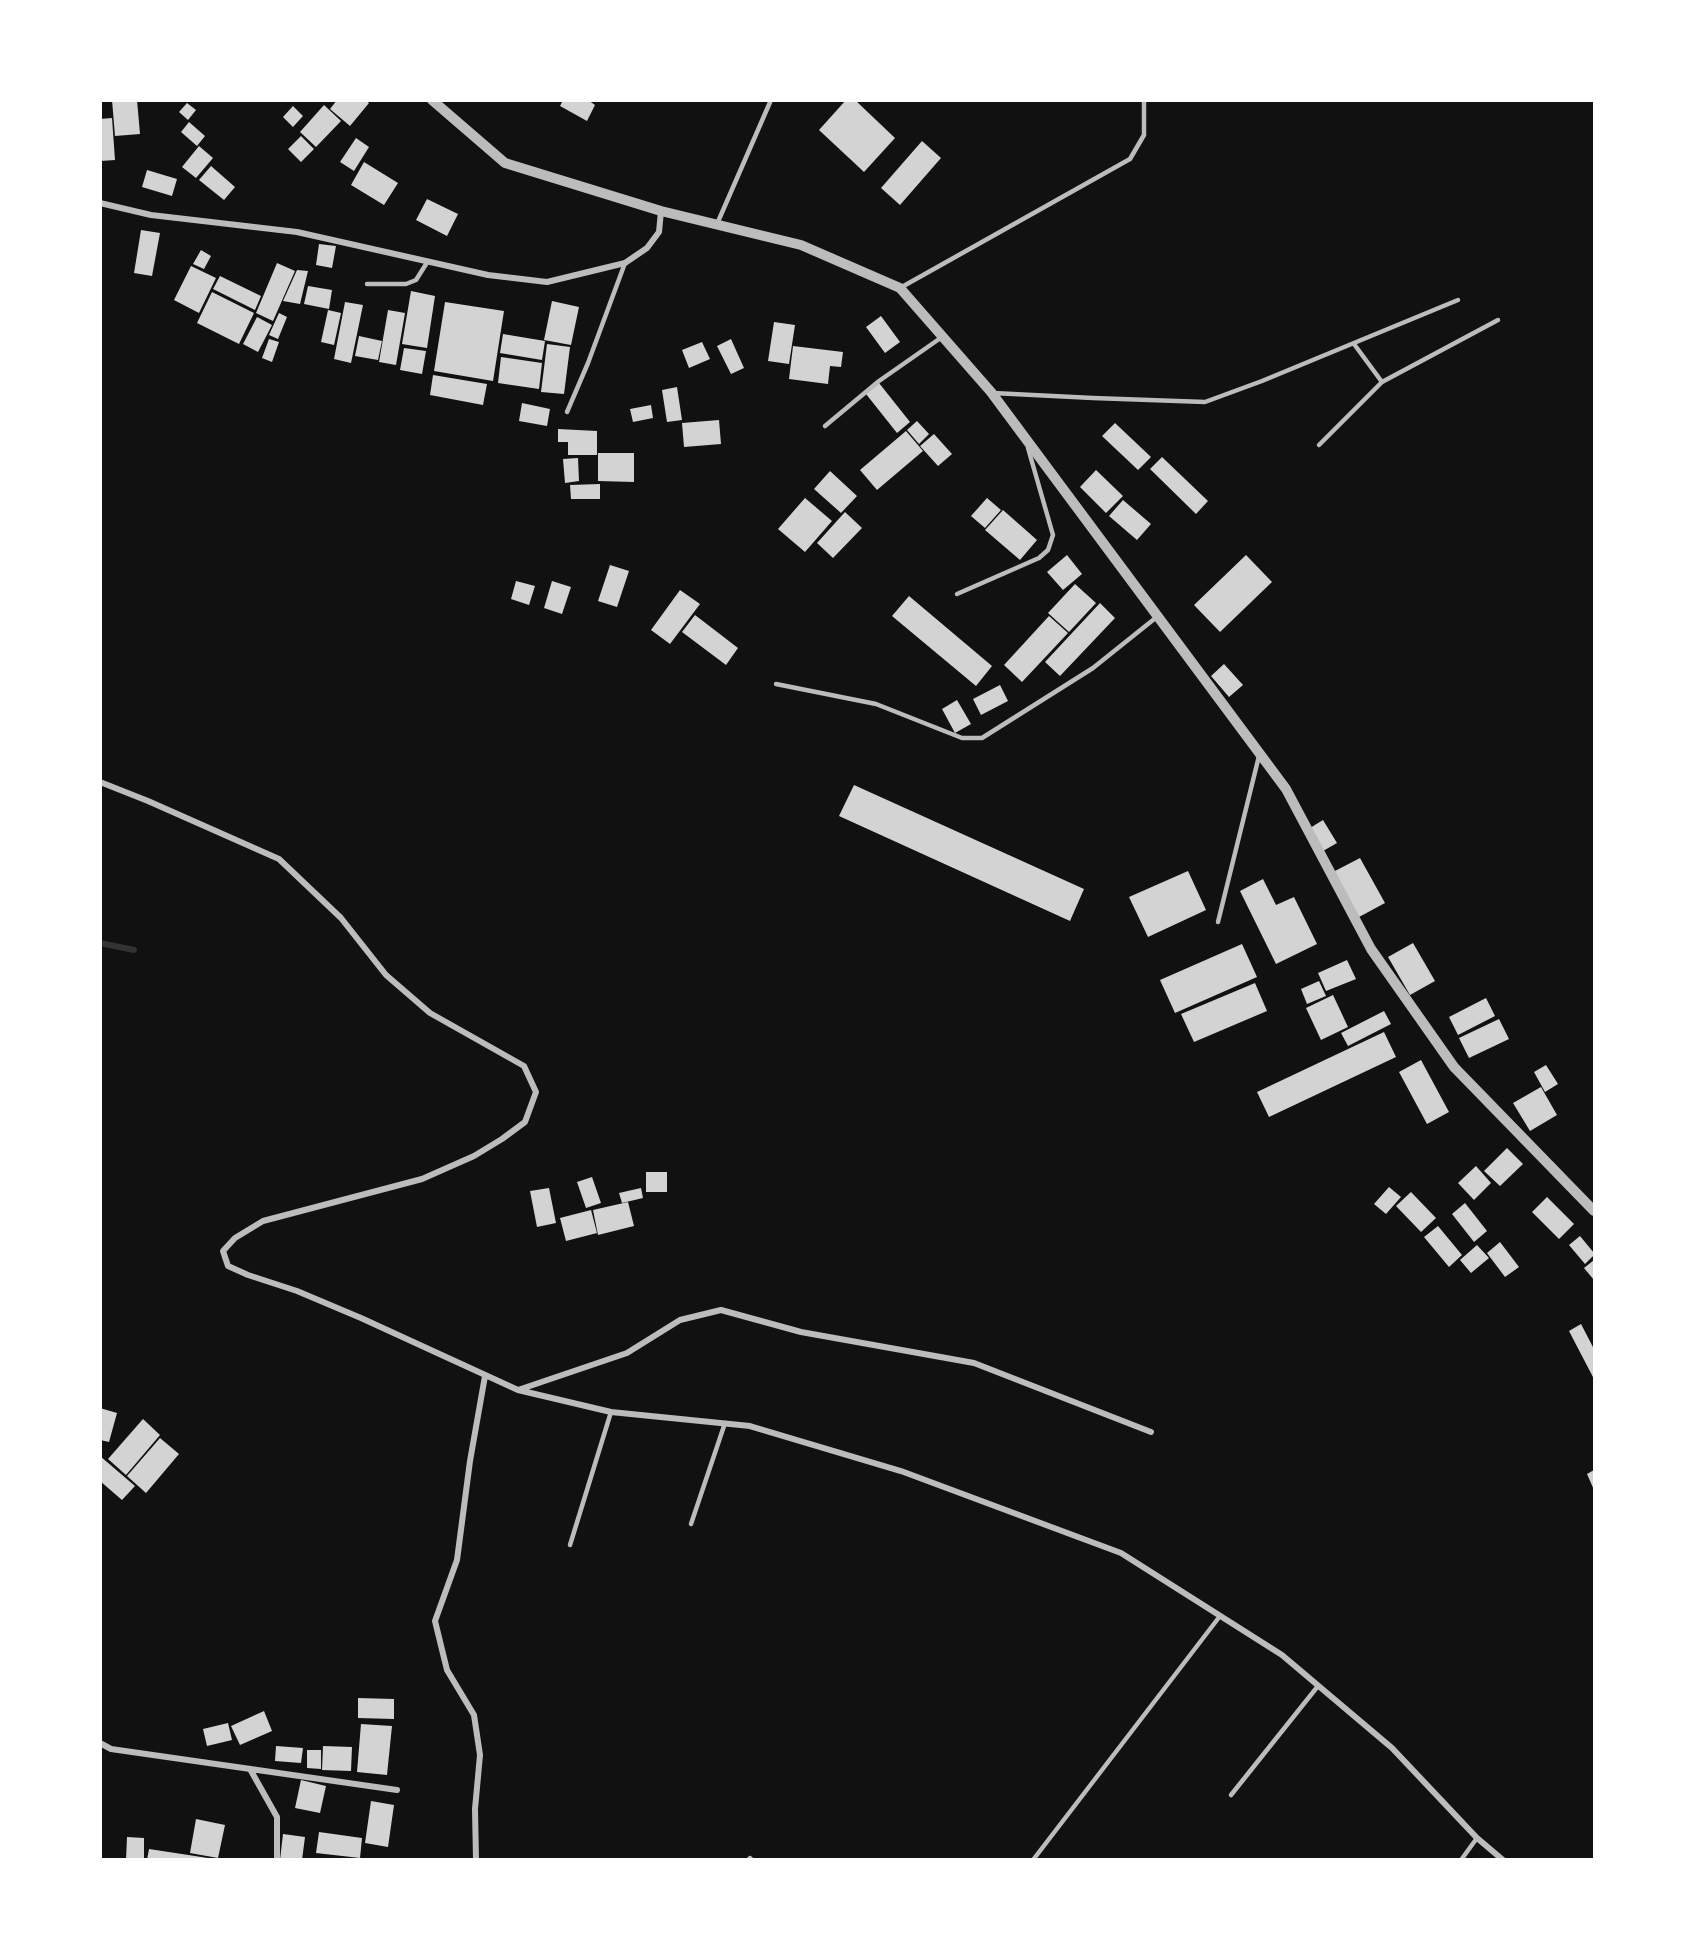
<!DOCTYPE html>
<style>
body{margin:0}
#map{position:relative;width:1695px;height:1960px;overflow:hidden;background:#111;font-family:Spectral,serif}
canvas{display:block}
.frame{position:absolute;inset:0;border:102px solid #fff;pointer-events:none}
</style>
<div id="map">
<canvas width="1695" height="1960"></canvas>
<div class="frame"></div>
</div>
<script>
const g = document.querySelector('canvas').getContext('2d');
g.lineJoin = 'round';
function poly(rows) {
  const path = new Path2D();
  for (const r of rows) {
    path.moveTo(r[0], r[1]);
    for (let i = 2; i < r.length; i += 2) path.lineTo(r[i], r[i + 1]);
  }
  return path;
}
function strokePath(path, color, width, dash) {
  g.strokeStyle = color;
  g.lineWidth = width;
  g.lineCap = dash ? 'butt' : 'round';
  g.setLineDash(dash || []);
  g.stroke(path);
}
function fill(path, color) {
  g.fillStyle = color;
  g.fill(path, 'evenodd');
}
const stream = poly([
 [100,943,134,950]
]);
const building = poly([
 [112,100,137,100,140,134,115,136],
 [337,100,365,100,369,103,350,126,330,109],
 [563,100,588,100,595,105,587,121,560,106],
 [846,100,855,100,895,138,864,172,819,130],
 [187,103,196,110,188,120,179,112],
 [324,105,341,121,316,147,300,132],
 [293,106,303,116,293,127,283,117],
 [112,118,115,160,100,161,100,119],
 [189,122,205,136,197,146,181,132],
 [301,136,314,149,301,162,288,149],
 [356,138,369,147,354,171,340,162],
 [922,141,941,158,900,205,881,188],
 [199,146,213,158,196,178,182,167],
 [364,162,398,183,384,205,351,185],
 [211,166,235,187,224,200,199,180],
 [147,170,177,179,172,196,142,187],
 [427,199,458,214,447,236,416,220],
 [141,230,160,233,152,276,134,273],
 [319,244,336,246,332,268,316,265],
 [201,250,211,256,204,269,193,264],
 [277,263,295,271,273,321,256,313],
 [191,266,216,278,199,313,174,300],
 [297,270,308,271,300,304,283,301],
 [220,276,261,296,255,310,213,289],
 [308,286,332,290,329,309,304,304],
 [411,291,435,296,427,348,402,344],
 [212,292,254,313,239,344,197,323],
 [552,301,579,307,571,345,544,340],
 [345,302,363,305,351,363,334,359],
 [445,302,504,311,493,381,434,371],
 [328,310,341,313,334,345,321,342],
 [388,310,405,313,396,365,379,362],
 [279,313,287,317,278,339,269,335],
 [881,316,900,342,885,353,866,327],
 [257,317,272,325,258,352,243,344],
 [774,322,795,325,789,364,768,361],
 [503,334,545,341,542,360,500,353],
 [359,336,382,341,378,360,355,356],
 [269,339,279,342,272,362,262,358],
 [731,339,744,368,731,374,717,346],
 [702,342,710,359,689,368,682,350],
 [547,344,570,347,564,394,541,392],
 [793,346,843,352,841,367,830,366,828,384,789,379],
 [404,348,426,351,422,374,400,370],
 [501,357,542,363,539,389,498,383],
 [433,375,487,384,483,405,430,395],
 [879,383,910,422,897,433,866,394],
 [677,387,682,420,667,422,662,390],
 [522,403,550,409,547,426,519,421],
 [651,405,653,418,633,422,630,409],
 [719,420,721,444,684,447,682,423],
 [917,421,929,434,919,444,907,430],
 [1115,423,1151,457,1138,470,1102,436],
 [558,429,597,431,597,455,568,455,568,442,558,442],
 [906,431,923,451,877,490,860,470],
 [934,434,952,454,938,466,920,446],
 [598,453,634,453,634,482,598,481],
 [1162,457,1208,501,1196,514,1150,469],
 [578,458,579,481,565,483,563,459],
 [1096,470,1123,496,1106,513,1080,487],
 [830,471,857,496,841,513,814,489],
 [600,484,600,499,571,499,570,485],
 [805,498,832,521,805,552,778,529],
 [987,498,1001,510,985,528,971,516],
 [1123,500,1151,524,1137,540,1109,516],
 [1003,510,1037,540,1020,560,985,530],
 [845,512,862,528,833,558,817,543],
 [1067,555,1082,574,1063,590,1047,572],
 [1246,555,1272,582,1220,632,1194,605],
 [610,565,629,571,617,607,598,601],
 [516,581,535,586,529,605,511,599],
 [552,581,571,587,562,614,544,608],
 [1075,584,1096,603,1069,632,1048,613],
 [680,590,700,604,670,644,651,630],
 [909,596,992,666,976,686,892,616],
 [1100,603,1115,618,1060,676,1045,662],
 [695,615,738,648,726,665,682,632],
 [1049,616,1068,633,1022,682,1004,665],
 [1224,664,1243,685,1229,697,1211,676],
 [1000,685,1008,701,981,715,973,699],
 [957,700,971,724,955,733,942,709],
 [854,785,1084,889,1070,921,839,816],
 [1323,820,1337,843,1323,851,1310,828],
 [1360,858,1385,903,1359,917,1333,872],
 [1188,871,1206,910,1148,937,1129,897],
 [1263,879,1276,905,1294,897,1317,944,1276,964,1240,891],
 [1413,943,1435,981,1410,995,1388,957],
 [1242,944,1257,977,1175,1013,1160,980],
 [1347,960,1356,979,1326,991,1318,973],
 [1319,981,1326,996,1307,1004,1301,989],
 [1255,983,1267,1011,1194,1042,1181,1014],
 [1333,995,1348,1027,1321,1040,1306,1008],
 [1486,998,1495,1016,1458,1035,1449,1017],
 [1384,1011,1391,1024,1348,1046,1341,1033],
 [1499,1019,1509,1039,1469,1058,1459,1038],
 [1384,1032,1396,1057,1269,1117,1257,1092],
 [1421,1060,1449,1112,1427,1124,1399,1072],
 [1546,1065,1558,1084,1545,1092,1534,1072],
 [1541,1087,1557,1115,1530,1131,1513,1103],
 [1507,1148,1523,1164,1500,1186,1484,1171],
 [1476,1166,1491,1183,1474,1200,1458,1183],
 [646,1172,667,1172,667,1192,646,1192],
 [592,1177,601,1203,586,1208,577,1182],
 [1389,1187,1401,1197,1386,1214,1374,1204],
 [549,1188,556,1223,537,1227,530,1191],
 [641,1188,643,1198,622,1203,619,1193],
 [1411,1192,1436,1218,1421,1232,1396,1206],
 [1547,1197,1574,1224,1559,1239,1532,1212],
 [628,1202,634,1226,598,1235,593,1210],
 [1465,1203,1487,1231,1474,1242,1452,1214],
 [591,1210,597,1233,566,1241,560,1218],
 [1438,1226,1462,1255,1449,1267,1424,1237],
 [1580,1236,1594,1253,1594,1255,1585,1264,1569,1245],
 [1500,1242,1519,1267,1505,1277,1487,1253],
 [1477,1245,1489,1258,1471,1273,1460,1260],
 [1594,1260,1594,1280,1584,1268],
 [1581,1324,1594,1349,1594,1379,1569,1331],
 [100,1408,117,1413,109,1442,100,1440],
 [143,1419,160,1435,126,1475,108,1459],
 [160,1438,179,1454,146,1493,127,1476],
 [100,1456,135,1486,122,1500,100,1481],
 [1594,1470,1594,1490,1587,1474],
 [358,1698,394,1699,394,1719,358,1718],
 [264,1711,272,1731,240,1745,231,1726],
 [228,1723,232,1740,207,1746,203,1729],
 [361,1724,392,1726,387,1775,357,1772],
 [276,1746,303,1748,301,1763,275,1761],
 [323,1746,352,1747,351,1771,322,1770],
 [307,1750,321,1750,321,1769,307,1768],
 [301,1780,326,1786,320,1813,295,1808],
 [371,1801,394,1805,388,1847,365,1843],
 [196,1819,225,1825,218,1858,190,1853],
 [319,1832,362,1838,360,1858,316,1853],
 [283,1834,305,1837,302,1860,280,1860],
 [127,1837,144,1838,144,1860,126,1860],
 [149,1849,208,1858,207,1860,147,1860]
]);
const service = poly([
 [717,224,771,100],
 [367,284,406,284,416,280,428,261],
 [900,288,1130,159,1144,135,1144,100],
 [1354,344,1382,382],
 [993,393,1093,398,1205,402,1262,381,1458,300],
 [567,412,588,363,625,263],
 [825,426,879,381,942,337],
 [1319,445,1382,382,1498,320],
 [957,594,1039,558,1048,550,1053,535,1028,448],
 [776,684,876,704,962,738,982,738,1093,668,1158,616],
 [1218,922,1259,756],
 [691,1524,725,1423],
 [570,1545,611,1412],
 [1231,1795,1318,1686],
 [1033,1860,1220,1616],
 [1461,1860,1477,1838]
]);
const minor = poly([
 [100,203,151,215,297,232,488,275,547,282,625,263,647,248,659,232,661,211],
 [100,782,148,801,279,859,341,918,386,975,430,1013,524,1066,536,1092,525,1122,502,1139,474,1156,422,1179,263,1221,235,1238,223,1251,228,1266,248,1275,297,1291,361,1318,518,1390,611,1412,750,1426,901,1471,1121,1553,1282,1655,1392,1748,1477,1838,1503,1860],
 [518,1390,627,1353,680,1320,721,1310,801,1332,974,1363,1151,1432],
 [100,1743,111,1749,397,1790],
 [250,1769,277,1817,277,1860],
 [750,1859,751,1860],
 [476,1860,475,1809,480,1755,474,1715,447,1670,435,1621,457,1560,470,1461,485,1376]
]);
const tertiary = poly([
 [432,100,505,163,661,211,801,245,900,288,991,392,1286,789,1371,949,1454,1067,1594,1211]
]);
strokePath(stream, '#333', 6);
fill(building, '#d3d3d3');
strokePath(service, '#bcbcbc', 4.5);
strokePath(minor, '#bcbcbc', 6);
strokePath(tertiary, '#bcbcbc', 10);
</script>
